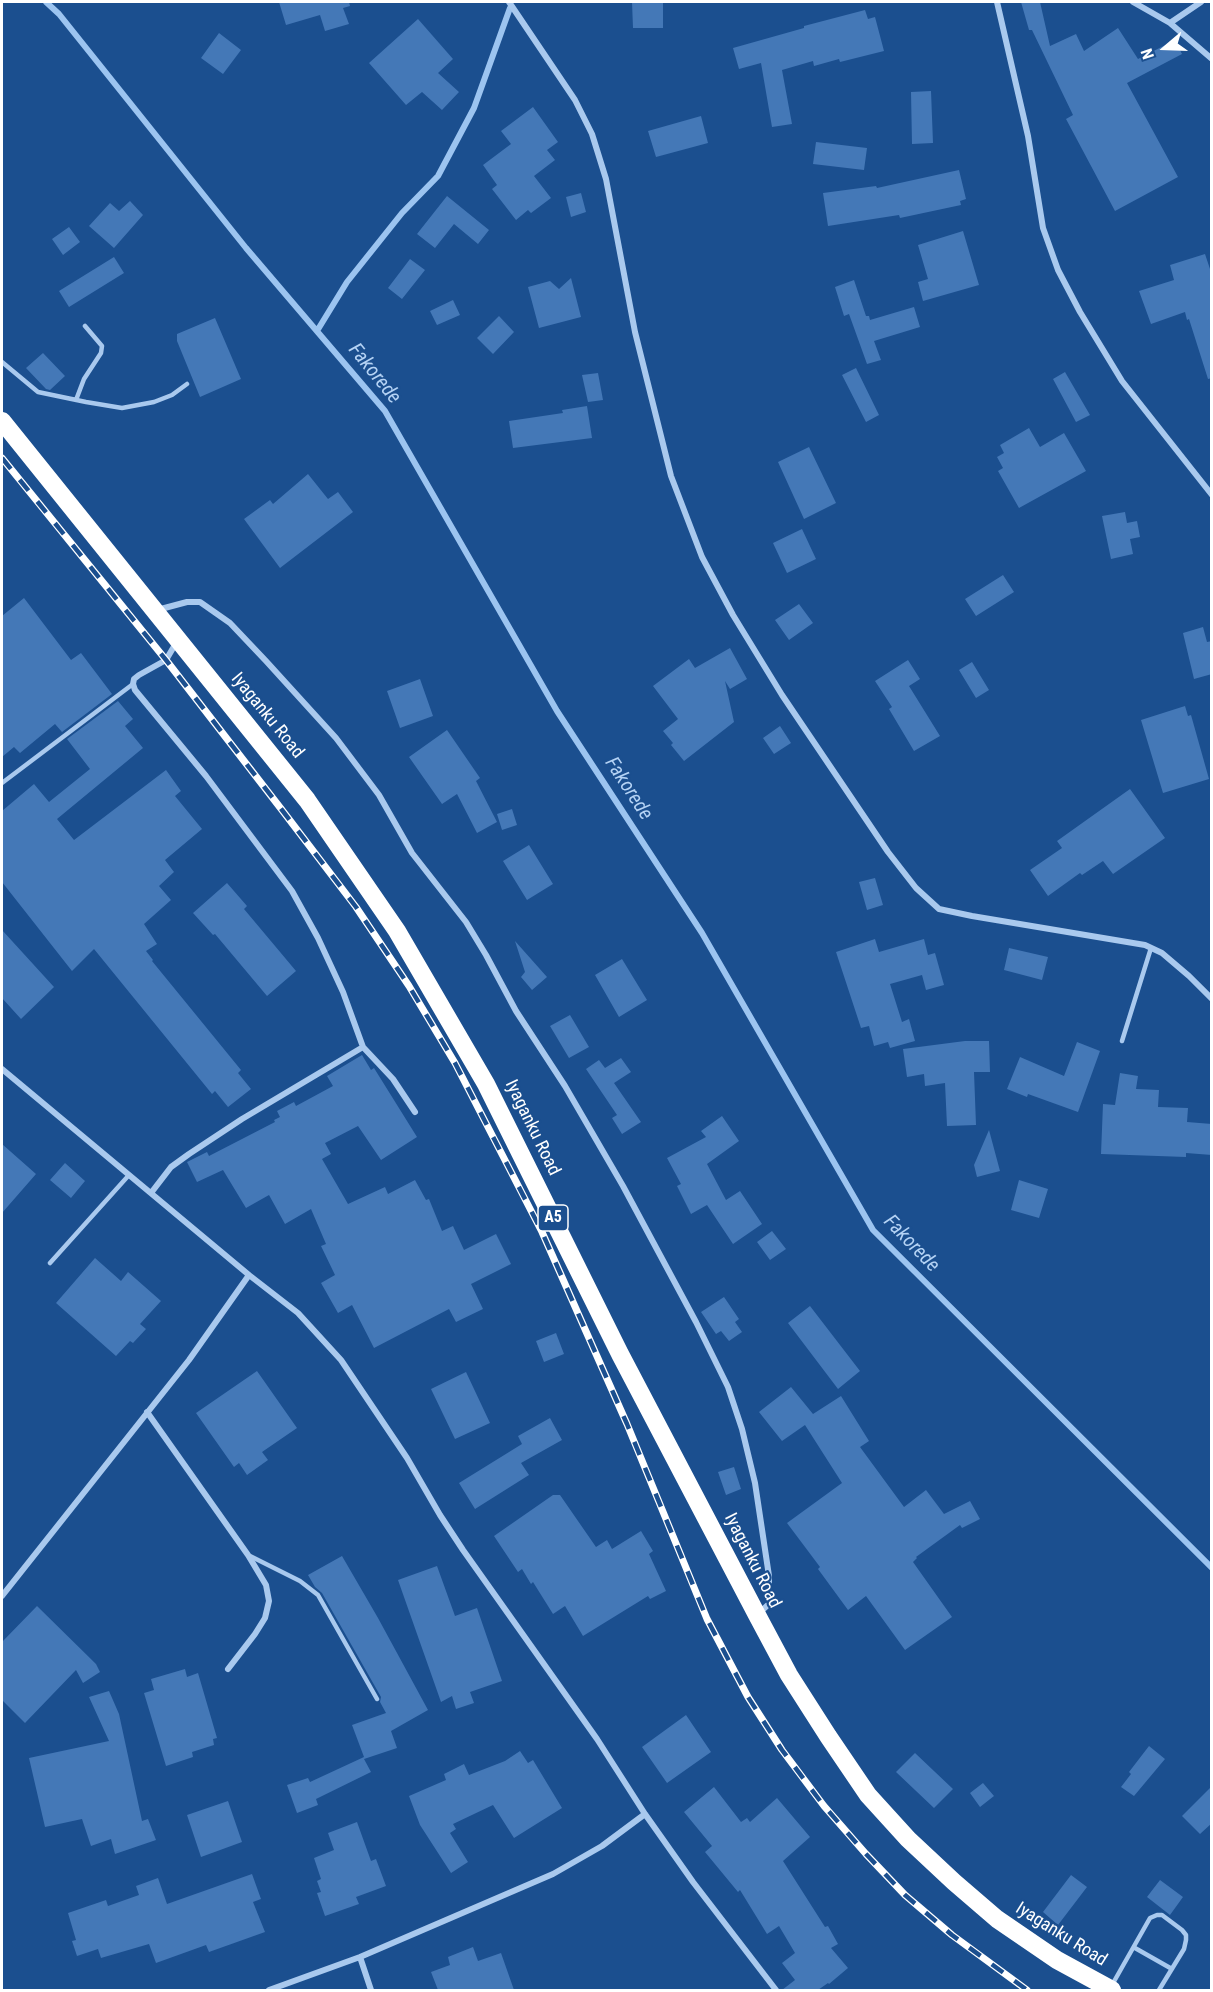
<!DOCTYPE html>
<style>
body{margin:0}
#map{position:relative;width:1213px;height:1992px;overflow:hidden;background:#1b4f8f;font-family:"Roboto Condensed",sans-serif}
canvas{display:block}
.frame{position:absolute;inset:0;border:3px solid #fff;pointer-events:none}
.north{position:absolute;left:1135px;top:18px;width:60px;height:60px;-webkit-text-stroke:4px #1b4f8f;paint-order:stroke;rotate:251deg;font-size:16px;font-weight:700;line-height:24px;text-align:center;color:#fff}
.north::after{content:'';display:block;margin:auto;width:21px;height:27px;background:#fff;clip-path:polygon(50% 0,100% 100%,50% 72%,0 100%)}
</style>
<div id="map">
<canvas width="1213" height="1992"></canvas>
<div class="frame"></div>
<div class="north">N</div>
</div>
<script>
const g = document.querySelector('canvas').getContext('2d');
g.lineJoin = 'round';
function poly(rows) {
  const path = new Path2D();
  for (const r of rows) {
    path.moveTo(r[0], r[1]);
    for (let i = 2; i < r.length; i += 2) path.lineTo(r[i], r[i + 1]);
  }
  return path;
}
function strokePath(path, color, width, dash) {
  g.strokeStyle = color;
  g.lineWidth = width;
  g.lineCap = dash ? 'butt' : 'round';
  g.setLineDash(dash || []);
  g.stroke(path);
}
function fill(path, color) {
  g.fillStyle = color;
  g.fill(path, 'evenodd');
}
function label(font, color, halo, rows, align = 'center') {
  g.font = font + ' "Roboto Condensed",sans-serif';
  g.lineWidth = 4.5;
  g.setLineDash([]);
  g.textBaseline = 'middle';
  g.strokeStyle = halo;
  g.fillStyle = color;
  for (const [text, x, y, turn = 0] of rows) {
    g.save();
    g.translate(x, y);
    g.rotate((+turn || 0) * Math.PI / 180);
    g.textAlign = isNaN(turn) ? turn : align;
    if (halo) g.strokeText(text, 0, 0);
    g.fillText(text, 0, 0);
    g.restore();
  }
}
const stream = poly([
 [46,2,59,14,246,248,385,411,557,711,702,933,873,1230,1212,1568],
 [317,331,347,282,402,213,438,176,474,108,510,8]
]);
const building = poly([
 [279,2,349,2,350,6,343,8,349,24,325,31,320,15,286,25],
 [632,2,663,2,663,28,633,28],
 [1021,2,1040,2,1050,46,1076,34,1084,51,1118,28,1138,59,1175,40,1182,54,1127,83,1178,177,1115,211,1066,119,1073,115,1032,30,1029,30],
 [865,10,868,19,875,17,884,51,840,62,839,59,814,66,813,61,782,70,792,124,772,127,761,63,739,69,733,48,804,28,804,26],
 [418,19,453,59,438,73,459,92,442,110,422,92,406,105,369,63],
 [219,33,241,50,223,74,201,58],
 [931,91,933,143,912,144,911,92],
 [533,107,558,142,547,150,555,160,534,176,551,198,531,213,528,210,516,220,492,189,497,185,483,165,511,144,501,131],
 [701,116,708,143,656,157,648,131],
 [816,142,867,148,864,170,813,164],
 [959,170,966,199,960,201,961,205,900,218,899,215,828,226,823,193,876,186,877,188],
 [581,193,586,212,571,217,566,197],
 [447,196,489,230,478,244,454,224,435,248,417,234],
 [130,201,143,215,114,248,89,226,110,203,119,211],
 [69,227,80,242,63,255,52,239],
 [963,231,979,285,923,301,918,282,928,279,918,245],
 [1205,254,1212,275,1212,378,1208,379,1189,319,1187,320,1185,312,1151,324,1139,291,1174,280,1170,265],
 [114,257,124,273,69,307,59,291],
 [410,259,425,270,402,299,388,288],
 [571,278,581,317,539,328,528,287,550,281,559,289],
 [854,280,866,316,869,316,870,320,914,307,920,327,874,341,881,360,867,364,849,314,844,316,835,287],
 [453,300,460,315,437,325,430,311],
 [499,316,514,332,493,354,477,338],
 [215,318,241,379,200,397,177,341,177,334],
 [43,353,65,376,50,390,46,389,26,368],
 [856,368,879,415,866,422,842,375],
 [1065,372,1090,415,1076,422,1053,379],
 [598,373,603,400,588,402,582,375],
 [587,406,592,438,513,448,509,421,563,413,562,410],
 [1029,428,1040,447,1064,433,1086,471,1019,508,998,471,1003,468,997,457,1004,453,1000,445],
 [809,447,836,503,804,519,778,462],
 [308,474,328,499,338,492,353,512,280,568,244,519,270,500,273,504],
 [1125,512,1127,523,1137,521,1140,537,1130,539,1133,554,1111,559,1102,516],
 [802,529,816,559,787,573,773,543],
 [1003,575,1014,592,976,616,965,599],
 [24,598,71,660,81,653,112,694,62,732,55,724,20,753,14,747,2,757,2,616],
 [799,604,813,623,789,640,775,620],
 [1203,627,1207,642,1212,641,1212,674,1194,679,1183,633],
 [730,648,747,679,730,689,725,681,734,722,684,761,671,745,673,743,663,731,678,719,653,686,689,659,695,668],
 [908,660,920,679,909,686,940,736,914,751,889,709,892,707,875,681],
 [972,662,989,690,976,698,959,670],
 [420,679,433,716,400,728,387,691],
 [118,701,133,719,125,726,143,748,57,819,74,840,166,770,181,791,175,796,202,829,165,860,174,872,159,886,171,900,144,924,157,944,146,951,153,960,152,961,241,1070,238,1073,251,1089,228,1107,215,1091,212,1094,94,949,72,971,2,882,2,811,34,784,49,802,90,769,67,739],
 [1185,706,1188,716,1191,715,1209,779,1163,793,1141,720],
 [780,726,791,743,774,754,763,738],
 [447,730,480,778,476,781,497,822,477,833,457,794,442,804,409,757],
 [1130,789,1165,838,1113,874,1103,861,1082,875,1080,873,1048,896,1030,870,1062,848,1057,841],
 [512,809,517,825,502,830,497,814],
 [529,845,553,884,527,900,503,861],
 [875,878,883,905,867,910,859,882],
 [227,883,247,906,244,909,296,971,267,996,215,934,213,935,193,913],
 [2,930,54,987,21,1019,2,998],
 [875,939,879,952,924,939,928,955,935,953,944,985,926,990,922,975,890,984,902,1022,909,1019,915,1041,890,1048,888,1042,874,1046,869,1026,861,1028,836,952],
 [515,941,547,977,532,990,521,977,525,972],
 [1009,948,1048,957,1042,980,1004,970],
 [622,959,647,1000,619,1017,595,975],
 [570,1015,589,1047,569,1058,550,1026],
 [965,1041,989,1041,990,1072,974,1072,976,1125,947,1126,945,1083,925,1086,924,1074,907,1077,903,1049],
 [1077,1042,1100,1051,1078,1112,1028,1094,1027,1097,1007,1089,1020,1057,1064,1076],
 [362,1055,371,1070,374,1068,417,1137,381,1160,358,1126,325,1143,331,1154,322,1159,348,1204,385,1187,388,1194,415,1180,426,1200,429,1199,442,1231,453,1226,464,1250,496,1234,511,1264,471,1284,483,1309,456,1322,449,1309,374,1348,352,1305,338,1313,321,1283,335,1275,321,1246,326,1244,311,1209,285,1224,269,1195,246,1208,223,1170,197,1182,187,1162,207,1152,209,1156,275,1122,274,1120,280,1117,277,1111,294,1102,296,1106,333,1086,327,1076],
 [621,1058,631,1072,614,1083,641,1122,622,1134,612,1118,617,1115,586,1069,599,1060,605,1068],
 [1120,1073,1138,1076,1136,1089,1159,1090,1158,1107,1188,1108,1187,1122,1212,1124,1212,1155,1186,1153,1186,1157,1101,1154,1103,1104,1115,1105],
 [722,1116,739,1141,707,1164,726,1200,740,1191,762,1224,733,1244,707,1205,691,1214,677,1186,681,1184,667,1158,706,1137,701,1131],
 [989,1130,1000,1171,977,1177,974,1165],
 [2,1144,36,1174,2,1213],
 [65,1163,85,1181,71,1198,50,1180],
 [1019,1180,1048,1189,1039,1218,1011,1210],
 [772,1231,786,1249,770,1260,757,1242],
 [95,1258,121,1281,128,1272,161,1301,140,1324,146,1329,133,1343,130,1341,116,1356,56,1303],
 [724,1297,739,1319,735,1322,742,1332,729,1341,721,1331,716,1334,701,1312],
 [810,1306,860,1371,838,1389,788,1323],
 [556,1333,564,1354,544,1362,536,1341],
 [257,1371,297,1428,262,1452,268,1460,247,1475,239,1463,234,1467,196,1413],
 [466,1372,490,1423,455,1439,431,1389],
 [791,1387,813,1414,841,1396,869,1441,860,1447,904,1507,926,1490,944,1514,970,1501,980,1519,962,1528,960,1525,916,1557,917,1558,913,1562,952,1617,905,1650,866,1596,848,1610,818,1569,820,1567,787,1523,842,1483,805,1425,782,1441,759,1412],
 [550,1418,562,1440,521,1463,529,1475,475,1509,459,1483,522,1444,518,1436],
 [734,1467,741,1489,726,1495,718,1472],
 [553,1495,560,1495,596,1547,607,1540,612,1549,641,1531,653,1551,649,1554,666,1591,650,1599,648,1596,583,1636,565,1606,553,1614,533,1582,531,1584,522,1569,518,1572,494,1536],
 [342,1556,378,1618,428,1710,391,1731,397,1748,364,1759,371,1772,316,1799,318,1805,297,1813,287,1785,308,1778,310,1782,364,1757,352,1725,386,1713,380,1702,381,1697,322,1593,315,1587,308,1575],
 [437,1566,455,1616,477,1608,502,1681,470,1692,474,1703,456,1709,452,1696,441,1702,398,1580],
 [37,1606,96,1664,100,1672,83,1683,76,1670,25,1723,2,1700,2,1642],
 [185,1669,187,1677,198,1673,217,1738,213,1739,214,1745,192,1752,193,1757,166,1766,144,1693,154,1690,151,1679],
 [109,1691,119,1714,142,1821,148,1819,156,1840,115,1854,111,1839,91,1846,82,1819,45,1827,29,1758,109,1741,89,1697],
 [686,1715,711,1752,667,1783,642,1747],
 [1149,1746,1165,1759,1134,1796,1121,1787,1131,1774,1129,1772],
 [520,1751,528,1763,533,1760,562,1808,514,1838,493,1805,453,1824,456,1829,450,1833,468,1862,451,1873,420,1825,409,1796,446,1780,444,1774,464,1764,469,1775,505,1761],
 [915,1753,953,1789,934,1808,896,1772],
 [983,1783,994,1796,980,1807,970,1793],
 [1212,1786,1212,1823,1200,1834,1182,1816],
 [714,1787,741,1822,747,1818,750,1822,777,1798,810,1837,783,1861,825,1927,828,1926,838,1944,831,1948,848,1968,829,1984,828,1983,818,1990,782,1990,795,1980,782,1963,795,1953,779,1926,767,1934,740,1890,738,1892,705,1852,712,1846,684,1812],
 [228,1801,242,1842,201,1857,187,1815],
 [357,1822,371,1861,376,1859,386,1886,356,1897,359,1904,325,1916,317,1893,321,1892,317,1881,321,1879,314,1858,334,1850,328,1833],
 [252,1874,261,1899,253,1902,265,1932,209,1952,206,1945,156,1963,149,1944,101,1958,98,1949,77,1956,72,1941,76,1940,68,1913,106,1900,108,1906,139,1895,136,1886,158,1878,167,1904],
 [1071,1875,1087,1887,1058,1925,1043,1912],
 [1160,1880,1183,1897,1170,1915,1147,1897],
 [473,1947,478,1961,501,1953,514,1990,438,1990,431,1972,450,1965,448,1957]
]);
const lane = poly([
 [2,362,38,392,86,402,122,408,154,402,172,395,187,384],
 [76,400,84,379,101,353,102,346,85,326],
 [2,783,133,684],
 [1122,1041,1151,948],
 [50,1263,129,1175],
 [250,1556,300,1581,318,1595,377,1699],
 [1135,1948,1172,1969],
 [1112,1985,1150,1918,1157,1915,1162,1915,1182,1930,1186,1935,1186,1940,1184,1949,1159,1990]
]);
const street = poly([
 [509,2,575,100,592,134,606,179,635,332,671,476,702,557,733,615,782,695,888,852,916,888,939,909,972,916,1145,945,1162,953,1189,976,1212,999],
 [997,2,1028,136,1043,228,1058,270,1080,312,1122,381,1212,495],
 [1133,2,1170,23,1212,59],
 [1170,23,1201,2],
 [157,610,187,602,200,602,230,623,266,661,336,738,379,795,412,853,466,922,486,955,516,1011,565,1086,623,1186,696,1322,728,1387,742,1429,755,1483,769,1576,769,1604,759,1613],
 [176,643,166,660,139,675,134,679,133,684,135,690,206,776,292,891,318,938,343,992,363,1047,393,1079,415,1112],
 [2,1069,249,1275,298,1313,341,1360,407,1458,440,1515,463,1550,597,1739,645,1814,693,1882,776,1990],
 [151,1193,171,1167,189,1154,242,1119,363,1047],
 [147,1412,248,1555,266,1585,269,1601,265,1618,255,1634,228,1669],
 [2,1596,189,1360,249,1275],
 [360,1957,371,1990],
 [269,1990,360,1957,553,1874,602,1846,645,1814]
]);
const highway = poly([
 [2,421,307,800,397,931,486,1084,620,1354,757,1615,789,1675,828,1736,868,1795,908,1839,954,1882,997,1919,1057,1960,1112,1990]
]);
const rail = poly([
 [2,458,166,660,282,810,356,907,409,986,455,1063,542,1232,627,1424,707,1619,748,1697,782,1750,824,1806,866,1854,905,1895,952,1935,1027,1990]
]);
const shields = [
 [553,1218,30]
];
const shieldNames = [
 ["A5",553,1218]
];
const streetNames = [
 ["Iyaganku Road",267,716,51],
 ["Iyaganku Road",532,1128,64],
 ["Iyaganku Road",752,1561,63],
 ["Iyaganku Road",1061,1935,32]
];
const waterNames = [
 ["Fakorede",374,374,51],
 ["Fakorede",628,789,57],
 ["Fakorede",911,1244,46]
];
strokePath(stream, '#9cc4f0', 6);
fill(building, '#4478b7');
strokePath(lane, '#a9c9ee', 4.5);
strokePath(street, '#a9c9ee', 6);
strokePath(highway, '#fff', 18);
strokePath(rail, '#fff', 7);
strokePath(rail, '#1b4f8f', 4.5, [14]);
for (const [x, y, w] of shields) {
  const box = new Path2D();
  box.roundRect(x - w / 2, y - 13, w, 26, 4.5);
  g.fillStyle = '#1b4f8f';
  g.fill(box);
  strokePath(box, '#fff', 1.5);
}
label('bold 16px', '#fff', null, shieldNames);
label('18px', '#fff', '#1b4f8f', streetNames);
label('italic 20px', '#b5d3f5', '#1b4f8f', waterNames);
</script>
